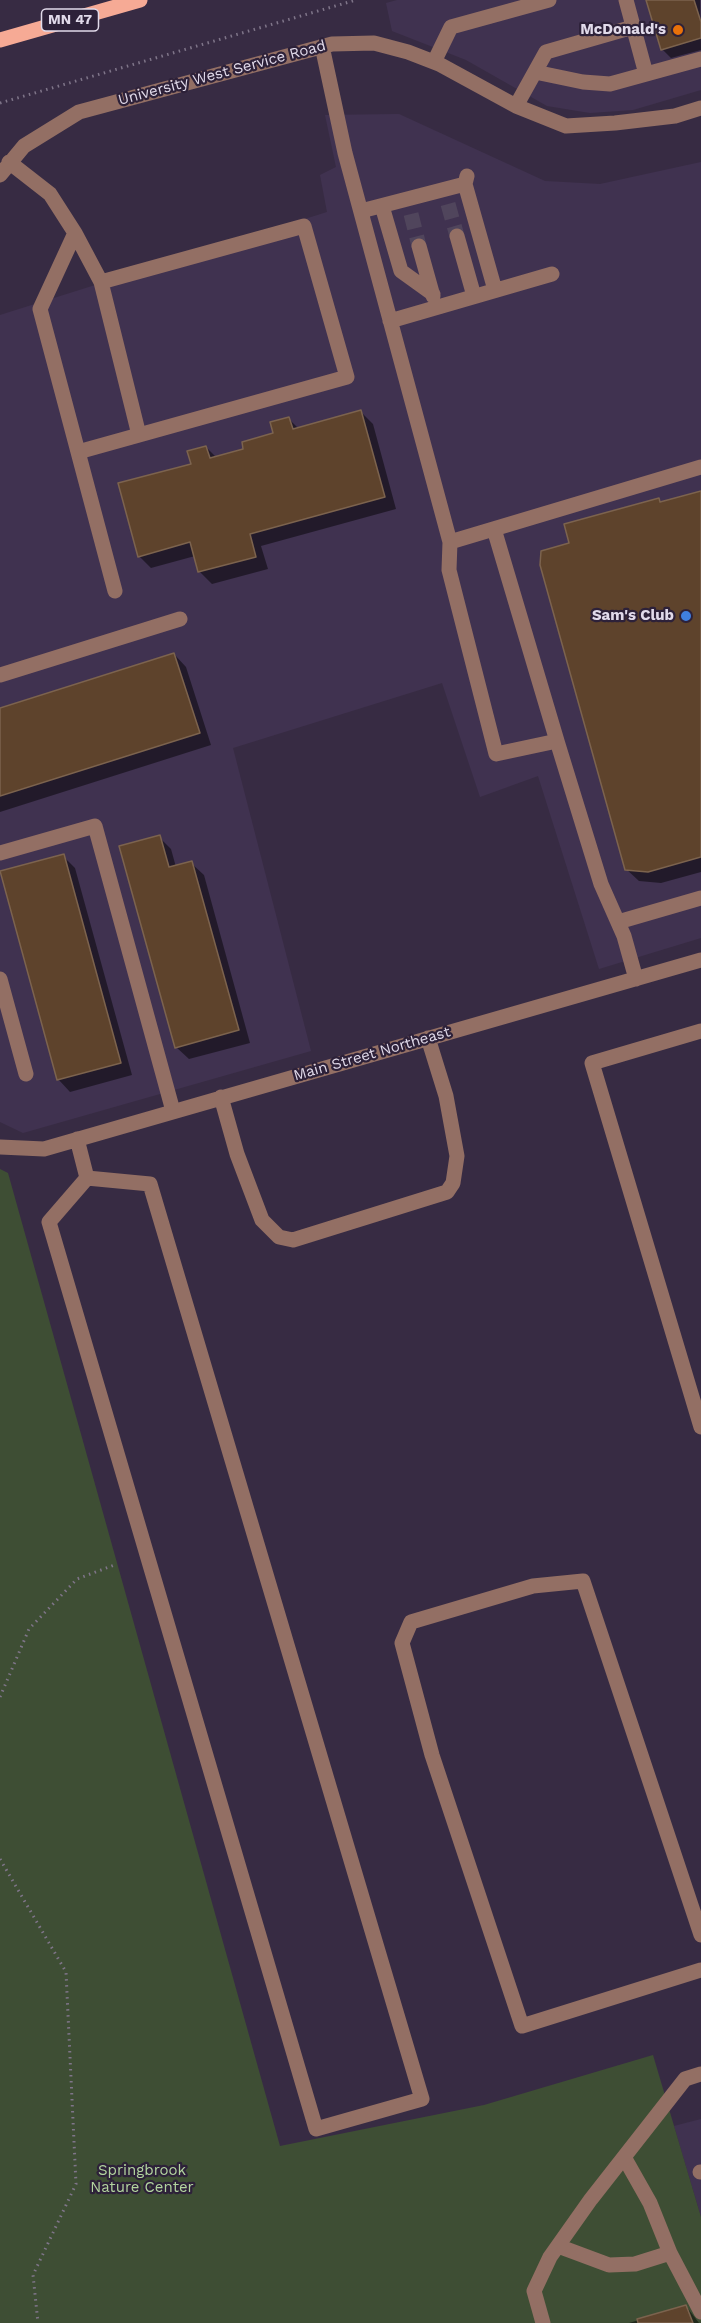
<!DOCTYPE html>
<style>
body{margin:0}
canvas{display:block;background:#372b43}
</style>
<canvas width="701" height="2323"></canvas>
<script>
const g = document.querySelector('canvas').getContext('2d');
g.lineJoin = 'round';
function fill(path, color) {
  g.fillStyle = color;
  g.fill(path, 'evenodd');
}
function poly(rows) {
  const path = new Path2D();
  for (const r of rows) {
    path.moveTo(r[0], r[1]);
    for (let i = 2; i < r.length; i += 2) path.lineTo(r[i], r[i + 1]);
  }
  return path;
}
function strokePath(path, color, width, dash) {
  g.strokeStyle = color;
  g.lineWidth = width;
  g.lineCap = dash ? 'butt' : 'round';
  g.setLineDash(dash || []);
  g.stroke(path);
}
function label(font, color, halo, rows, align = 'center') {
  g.font = font + ' "Work Sans",sans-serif';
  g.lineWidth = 4.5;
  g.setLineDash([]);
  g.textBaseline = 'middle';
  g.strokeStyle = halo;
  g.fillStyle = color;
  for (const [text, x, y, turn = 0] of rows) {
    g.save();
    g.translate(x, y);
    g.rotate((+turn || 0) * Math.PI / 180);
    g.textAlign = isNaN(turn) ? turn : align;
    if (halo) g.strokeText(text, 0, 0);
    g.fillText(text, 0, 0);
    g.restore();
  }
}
const built = poly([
 [397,0,701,0,701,90,633,110,590,113,547,106,466,60,392,31,386,3],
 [399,114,545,181,600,184,701,162,701,938,599,969,538,776,480,797,442,683,233,748,311,1051,23,1133,0,1122,0,315,327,212,320,175,336,167,325,115],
 [701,2119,701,2217,674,2126]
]);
const green = poly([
 [0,1169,8,1173,280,2146,484,2105,653,2055,701,2217,701,2323,0,2323]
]);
const shadow = poly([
 [648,0,700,0,701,50,671,58,662,49],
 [361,412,373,424,396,509,261,546,268,569,212,584,200,572,195,556,151,568,139,556,192,465,206,447,217,458,245,450,275,434,289,419,299,429],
 [701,492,701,872,661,883,639,881,626,869,571,544,658,499,662,503],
 [174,654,186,667,211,745,0,812,0,710],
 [159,837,171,849,176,867,191,863,204,875,250,1043,189,1059,176,1047],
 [63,856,75,868,132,1075,70,1092,58,1079],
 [686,2306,699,2323,629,2323]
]);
const building = poly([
 [646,0,694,0,701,22,701,38,661,50,646,0],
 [361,410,385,497,250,534,256,557,198,572,190,542,138,557,118,483,191,464,187,451,206,446,210,458,243,449,242,442,273,433,270,422,289,417,293,429,361,410],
 [701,491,701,857,648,872,625,870,540,565,541,551,569,543,564,524,659,498,660,502,701,491],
 [174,653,200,733,0,796,0,708,174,653],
 [160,835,169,867,192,861,239,1030,175,1048,119,846,160,835],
 [64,854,121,1063,57,1080,0,871,64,854],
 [686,2305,693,2323,638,2323,637,2319,686,2305]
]);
const minorTunnel = poly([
 [448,204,457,236],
 [411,214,419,246]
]);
const path = poly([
 [0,103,356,0],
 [0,1697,29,1629,77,1579,117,1564],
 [0,1859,66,1972,76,2184,33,2275,38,2323]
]);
const minor = poly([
 [626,0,646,74],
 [322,46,345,153,450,542,449,570,496,754,557,741,601,884,624,936,636,979],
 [434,62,451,27,549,0],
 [535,72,583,82,610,84,701,59],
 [516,106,546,52,633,27],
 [9,162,50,194,75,233,40,309,115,591],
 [0,175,24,146,79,112,332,44,374,43,408,52,439,64,516,106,566,126,615,123,675,116,701,108],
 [465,184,495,290],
 [382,206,401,271,433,294],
 [361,211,465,184,467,176],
 [75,233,101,282,304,226,347,377,78,452],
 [457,236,474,296],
 [419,246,433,296],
 [101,282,139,435],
 [390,321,552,274],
 [494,529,557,741],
 [450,542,701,467],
 [0,675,180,619],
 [0,853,95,826,173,1111],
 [618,922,701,898],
 [0,979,26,1074],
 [701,1031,592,1063,701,1427],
 [221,1097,237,1154,262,1220,279,1237,293,1240,447,1192,453,1183,457,1156,446,1096,428,1038],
 [77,1139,87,1178,49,1222,316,2129,422,2099,150,1184,87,1178],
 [0,1147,44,1149,701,960],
 [701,1935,583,1581,533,1586,411,1622,402,1643,432,1755,522,2026,701,1970],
 [624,2157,650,2203,670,2253,701,2312],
 [700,2172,701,2172],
 [558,2246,609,2265,635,2264,670,2253],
 [543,2323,534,2291,550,2257,591,2199,685,2079,701,2074]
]);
const major = poly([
 [0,40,140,0]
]);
const markers = [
 [678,30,6,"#e8710a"],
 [686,616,6,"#3f7fe0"]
];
const shields = [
 [70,20,57]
];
const shieldNames = [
 ["MN 47",70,20]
];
const poiNames = [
 ["McDonald's",666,30],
 ["Sam's Club",674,616]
];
const streetNames = [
 ["University West Service Road",222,73,-15],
 ["Main Street Northeast",372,1054,-16]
];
const parkNames = [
 ["Springbrook",142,2171],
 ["Nature Center",142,2188]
];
fill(built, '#403250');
fill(green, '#3e4e34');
fill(shadow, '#0007');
fill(building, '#5e432c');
strokePath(building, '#7c634e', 1.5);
strokePath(minorTunnel, '#50455c', 15, [15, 8]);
strokePath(path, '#7f7589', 3, [1.5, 4.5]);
strokePath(minor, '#936f64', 15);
strokePath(major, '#f6aa95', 15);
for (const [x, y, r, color] of markers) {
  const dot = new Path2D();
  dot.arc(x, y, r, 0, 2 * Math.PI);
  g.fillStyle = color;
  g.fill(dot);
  strokePath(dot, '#2d2139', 2);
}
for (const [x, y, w] of shields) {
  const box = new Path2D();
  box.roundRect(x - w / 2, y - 11, w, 22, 4.5);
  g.fillStyle = '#2d2139';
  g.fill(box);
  strokePath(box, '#e1daea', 1.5);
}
label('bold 14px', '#e1daea', null, shieldNames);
label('bold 15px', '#e1daea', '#2d2139', poiNames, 'right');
label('15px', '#e1daea', '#2d2139', streetNames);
label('15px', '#b3d59f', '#2d2139', parkNames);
</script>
